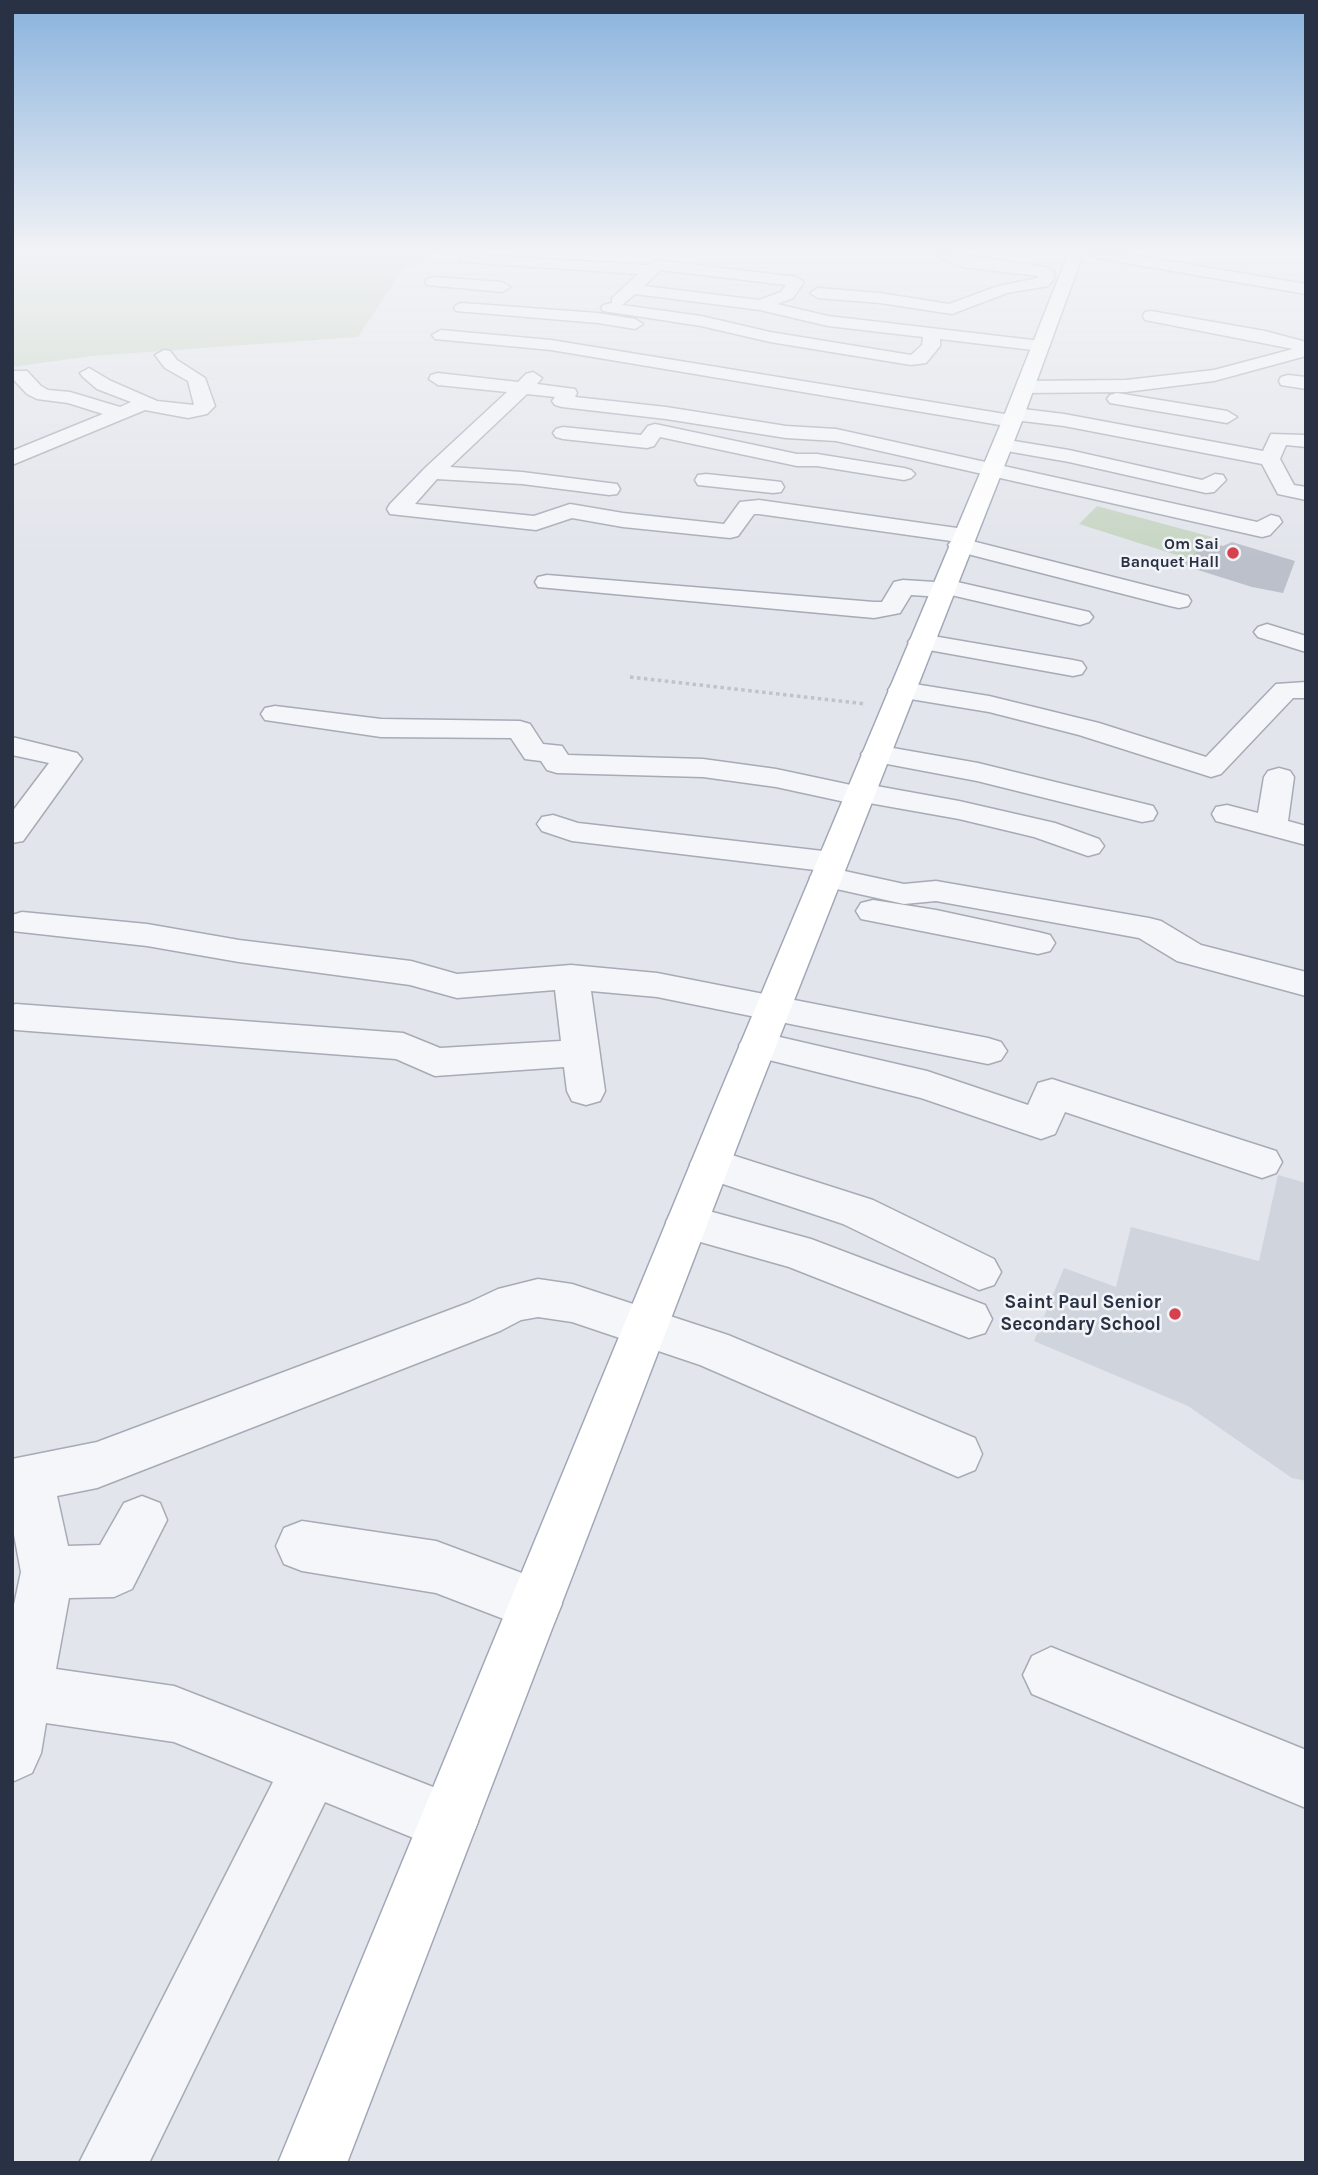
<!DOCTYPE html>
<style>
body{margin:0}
#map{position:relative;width:1318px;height:2175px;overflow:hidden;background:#e2e5eb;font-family:Karla,sans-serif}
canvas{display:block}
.frame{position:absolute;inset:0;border:14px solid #293144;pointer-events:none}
</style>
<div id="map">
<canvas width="1318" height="2175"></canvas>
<div class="frame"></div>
</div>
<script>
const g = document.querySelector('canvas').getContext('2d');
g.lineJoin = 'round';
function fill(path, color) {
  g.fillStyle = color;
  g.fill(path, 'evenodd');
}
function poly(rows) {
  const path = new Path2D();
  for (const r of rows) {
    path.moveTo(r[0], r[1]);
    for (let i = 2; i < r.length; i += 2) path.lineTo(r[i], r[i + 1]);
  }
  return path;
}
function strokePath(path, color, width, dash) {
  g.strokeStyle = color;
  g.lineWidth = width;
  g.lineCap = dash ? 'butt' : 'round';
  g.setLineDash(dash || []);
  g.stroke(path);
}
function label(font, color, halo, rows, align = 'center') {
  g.font = font + ' Karla,sans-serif';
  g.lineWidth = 5;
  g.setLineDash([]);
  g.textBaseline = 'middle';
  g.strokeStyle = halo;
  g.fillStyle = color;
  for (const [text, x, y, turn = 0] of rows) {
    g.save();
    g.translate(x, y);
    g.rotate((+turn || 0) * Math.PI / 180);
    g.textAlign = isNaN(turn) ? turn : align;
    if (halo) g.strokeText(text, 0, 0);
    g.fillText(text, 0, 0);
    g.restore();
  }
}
const built = poly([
 [1278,1175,1306,1183,1306,1481,1292,1478,1188,1406,1034,1341,1064,1268,1116,1287,1131,1227,1259,1261]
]);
const green = poly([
 [12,254,434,254,403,269,358,337,92,356,12,367],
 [1097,506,1212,537,1189,559,1079,524]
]);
const building = poly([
 [1207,542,1223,546,1232,542,1295,561,1283,593,1252,587,1182,565]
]);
const path = poly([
 [630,677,866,704]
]);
const minor = poly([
 [459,254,648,265,657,260,796,277,804,282,793,298,777,304,828,316,1041,341,1050,346,1041,351,940,339,940,346,926,363,911,365,770,342,701,326,603,311,601,308,603,305,612,303,612,298,638,274,465,262,460,260,459,254],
 [661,270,786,285,781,292,759,300,644,286,661,270],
 [635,294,760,310,828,326,923,337,922,345,911,355,770,332,701,316,622,305,635,294],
 [937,254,957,254,1046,267,1054,272,1054,279,1048,286,1007,293,952,314,880,303,818,298,810,293,818,288,880,293,949,304,998,286,1038,278,1038,276,964,267,939,258,937,254],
 [1090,254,1127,254,1306,284,1306,294,1097,258,1090,254],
 [433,277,502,282,510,287,502,292,427,285,425,282,427,279,433,277],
 [462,303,598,313,635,319,643,324,635,329,598,323,456,311,454,308,456,305,462,303],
 [1151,311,1265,331,1306,342,1306,356,1214,381,1126,392,1025,393,1016,387,1025,381,1126,380,1214,370,1293,349,1145,320,1143,316,1145,312,1151,311],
 [441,330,551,340,1005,414,1015,408,1064,414,1263,451,1271,434,1306,435,1306,447,1286,445,1280,459,1294,485,1306,487,1306,500,1278,494,1262,464,1064,426,1022,421,1019,425,1012,427,551,350,435,339,432,335,441,330],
 [164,350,170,351,177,360,205,378,215,406,207,414,188,418,145,410,12,465,12,451,103,414,68,403,37,399,27,394,13,379,13,371,27,371,41,386,48,390,70,392,120,407,131,402,97,389,83,377,80,373,89,368,111,381,157,401,194,405,188,381,165,368,155,355,164,350],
 [533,372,542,378,537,384,575,389,577,393,575,397,666,407,786,426,836,429,1257,522,1271,515,1279,517,1282,522,1270,535,1262,537,836,441,786,438,666,419,562,407,555,405,552,401,555,397,527,394,450,467,522,472,609,483,617,484,620,489,617,494,609,495,522,484,437,479,415,504,534,516,570,504,623,513,724,524,740,502,759,500,964,529,972,531,975,536,972,541,1188,596,1191,601,1188,606,1179,608,1170,606,952,550,948,545,951,541,759,514,754,514,738,536,730,538,623,527,572,518,536,530,390,514,387,509,390,504,425,468,507,392,438,385,429,379,431,375,438,373,518,382,526,374,533,372],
 [1288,375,1306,377,1306,389,1281,385,1279,381,1281,377,1288,375],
 [1117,393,1227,411,1237,417,1227,423,1110,403,1107,399,1110,395,1117,393],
 [655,424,797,454,817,454,904,468,911,470,915,474,911,478,904,480,817,466,797,466,660,437,654,446,647,448,563,439,556,437,553,433,556,429,563,427,641,435,648,426,655,424],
 [1002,439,1069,450,1202,480,1215,474,1223,475,1226,480,1214,492,1206,493,1069,462,995,449,992,445,995,441,1002,439],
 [706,474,773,481,781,482,784,487,781,492,773,493,698,485,695,480,698,475,706,474],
 [547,575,874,602,882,602,894,582,903,580,935,582,944,579,1089,612,1093,617,1089,622,1080,625,951,595,942,597,911,595,900,613,874,618,538,587,535,582,538,577,547,575],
 [1267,624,1306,636,1306,652,1258,637,1254,632,1258,627,1267,624],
 [921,634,1073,660,1082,662,1086,668,1082,674,1073,676,912,647,908,642,912,637,921,634],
 [902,682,989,696,1099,723,1206,757,1276,684,1306,682,1306,698,1293,698,1221,774,1211,777,1079,735,989,712,892,696,888,690,892,684,902,682],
 [275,706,381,719,520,721,530,724,543,744,562,746,568,755,703,759,776,769,851,785,860,783,959,801,1055,823,1099,839,1104,846,1099,853,1088,856,1034,837,959,819,869,803,859,805,776,787,703,777,557,773,547,770,541,761,525,759,511,738,381,737,265,720,261,714,265,708,275,706],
 [12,737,77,753,82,759,23,841,12,843,12,812,49,763,12,755,12,737],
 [876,745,978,763,1153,806,1157,813,1153,820,1142,822,977,781,866,760,861,754,866,748,876,745],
 [1279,768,1290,771,1294,777,1288,821,1306,826,1306,845,1216,821,1212,814,1216,807,1227,805,1258,813,1264,777,1268,771,1279,768],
 [553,815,578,823,832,852,843,855,848,862,840,870,904,884,936,881,1149,918,1161,921,1201,945,1306,972,1306,996,1177,961,1139,938,936,901,904,904,814,884,810,877,815,870,572,841,542,831,537,824,542,817,553,815],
 [873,900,936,910,1038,932,1050,935,1055,943,1050,951,1038,954,861,919,856,911,861,903,873,900],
 [22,912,147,924,239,940,411,961,457,974,571,965,657,973,988,1038,1001,1042,1007,1051,1001,1060,988,1064,657,997,591,991,605,1091,600,1101,586,1105,572,1101,567,1091,564,1067,435,1076,396,1059,16,1030,12,1029,12,1005,16,1004,403,1033,440,1048,561,1041,555,990,457,998,410,985,239,962,147,946,12,931,12,915,22,912],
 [758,1032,927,1071,1028,1105,1038,1083,1052,1079,1276,1151,1282,1162,1276,1173,1262,1178,1065,1112,1055,1134,1041,1139,921,1098,745,1054,739,1045,745,1036,758,1032],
 [710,1148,873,1200,994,1259,1001,1272,994,1285,979,1290,843,1224,696,1175,690,1164,696,1153,710,1148],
 [687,1205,811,1239,985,1305,992,1319,985,1333,969,1338,789,1267,672,1234,666,1222,672,1210,687,1205],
 [538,1279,572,1284,728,1335,975,1438,982,1454,975,1470,958,1477,700,1365,572,1322,538,1317,521,1320,500,1331,97,1488,57,1496,68,1546,100,1545,124,1503,142,1496,160,1503,167,1520,132,1589,114,1597,69,1598,56,1669,174,1686,469,1801,478,1822,469,1843,448,1852,325,1802,149,2163,79,2163,273,1782,174,1742,46,1723,41,1753,32,1773,12,1782,12,1614,21,1572,12,1524,12,1459,97,1442,468,1303,498,1289,538,1279],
 [302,1521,436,1541,554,1585,562,1604,554,1623,535,1631,436,1593,302,1571,284,1564,276,1546,284,1528,302,1521],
 [1051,1647,1306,1750,1306,1808,1032,1694,1023,1675,1032,1656,1051,1647]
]);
const major = poly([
 [1068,254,1083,254,1022,421,756,1097,347,2163,278,2163,718,1097,1002,421,1068,254]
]);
const markers = [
 [1233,553,7,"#d6414e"],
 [1175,1314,7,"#d6414e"]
];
const farPoinames = [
 ["Om Sai",1219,544],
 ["Banquet Hall",1219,562]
];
const poiNames = [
 ["Saint Paul Senior",1161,1303],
 ["Secondary School",1161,1325]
];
fill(built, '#d0d4dd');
fill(green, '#c6d5c3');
fill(building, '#bcc0cb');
strokePath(minor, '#a7abb6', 3);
strokePath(major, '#a0a8b7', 3);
strokePath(path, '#c0c3ca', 3.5, [3.5, 3.5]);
fill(minor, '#f5f6f9');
fill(major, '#fff');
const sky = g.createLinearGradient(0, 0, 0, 559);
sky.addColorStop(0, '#89b2dd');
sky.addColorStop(0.45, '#f2f3f6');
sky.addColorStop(1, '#f2f3f600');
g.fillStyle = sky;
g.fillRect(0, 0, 1318, 559);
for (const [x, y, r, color] of markers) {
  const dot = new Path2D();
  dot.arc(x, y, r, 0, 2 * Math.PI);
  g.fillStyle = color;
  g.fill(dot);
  strokePath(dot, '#f2f4f8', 2.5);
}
label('bold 16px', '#293144', '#f2f4f8', farPoinames, 'right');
label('bold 19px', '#293144', '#f2f4f8', poiNames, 'right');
</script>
